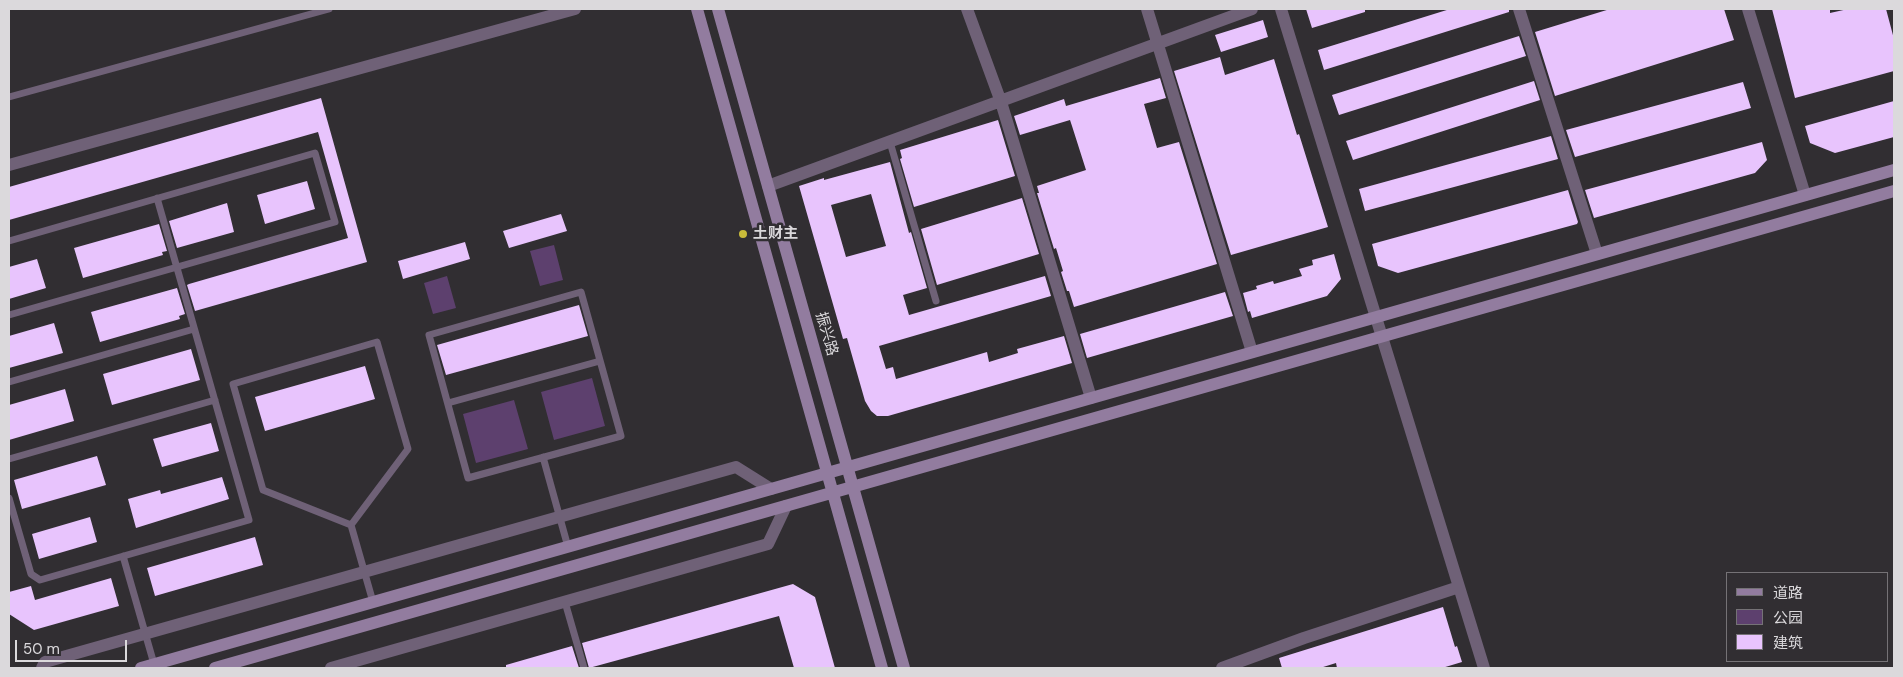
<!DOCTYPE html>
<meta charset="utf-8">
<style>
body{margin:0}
#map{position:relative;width:1903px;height:677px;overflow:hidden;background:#312e32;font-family:"DM Sans","Noto Sans SC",sans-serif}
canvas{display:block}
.frame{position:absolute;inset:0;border:10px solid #dbd9dc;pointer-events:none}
.legend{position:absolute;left:1726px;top:572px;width:162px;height:90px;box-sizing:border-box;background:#312e32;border:1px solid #757276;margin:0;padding:6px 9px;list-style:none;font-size:15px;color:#dbd9dc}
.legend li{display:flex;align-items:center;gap:10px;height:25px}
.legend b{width:25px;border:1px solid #757276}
.scale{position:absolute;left:15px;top:640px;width:112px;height:22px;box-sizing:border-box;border:2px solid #dbd9dc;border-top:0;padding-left:6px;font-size:15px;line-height:18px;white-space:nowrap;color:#dbd9dc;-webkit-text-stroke:4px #312e32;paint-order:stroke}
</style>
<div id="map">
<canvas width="1903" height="677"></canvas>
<div class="frame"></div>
<ul class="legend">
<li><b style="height:6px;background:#927c9f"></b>道路</li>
<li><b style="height:14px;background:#5d406e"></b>公园</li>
<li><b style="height:14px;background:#e8c4fd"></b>建筑</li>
</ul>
<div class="scale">50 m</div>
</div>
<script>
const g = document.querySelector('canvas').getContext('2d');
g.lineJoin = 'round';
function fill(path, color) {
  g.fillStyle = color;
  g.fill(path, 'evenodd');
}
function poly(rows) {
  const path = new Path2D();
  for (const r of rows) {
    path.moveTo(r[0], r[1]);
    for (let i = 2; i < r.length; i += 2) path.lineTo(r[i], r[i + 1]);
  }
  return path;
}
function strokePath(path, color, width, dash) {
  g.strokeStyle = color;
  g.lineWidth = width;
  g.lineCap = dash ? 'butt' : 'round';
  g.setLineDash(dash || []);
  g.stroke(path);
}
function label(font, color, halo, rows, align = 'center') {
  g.font = font + ' "DM Sans","Noto Sans SC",sans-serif';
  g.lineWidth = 5;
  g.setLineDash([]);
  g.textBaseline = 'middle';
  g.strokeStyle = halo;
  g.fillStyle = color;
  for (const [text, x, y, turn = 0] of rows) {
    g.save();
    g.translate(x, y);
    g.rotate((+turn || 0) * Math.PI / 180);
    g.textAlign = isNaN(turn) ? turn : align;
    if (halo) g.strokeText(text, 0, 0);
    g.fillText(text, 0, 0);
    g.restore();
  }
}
const green = poly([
 [554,245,563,280,540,286,530,251],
 [447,276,456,308,433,314,424,283],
 [592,378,605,426,554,440,541,392],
 [514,400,528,449,476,463,463,414]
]);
const building = poly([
 [1306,9,1365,9,1365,12,1312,28],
 [1450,9,1509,9,1509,12,1324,70,1318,50],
 [1610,9,1724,9,1734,40,1555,96,1535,32],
 [1772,9,1830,9,1830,13,1848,9,1886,9,1894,39,1894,71,1795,98],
 [1263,20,1268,37,1221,52,1215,35],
 [1519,36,1526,56,1339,115,1332,95],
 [1220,57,1225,75,1274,59,1297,135,1299,134,1328,227,1231,255,1174,71],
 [1160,78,1166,98,1144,104,1157,148,1179,142,1217,264,1074,307,1069,291,1067,291,1061,272,1063,271,1056,248,1054,249,1037,193,1039,193,1037,186,1086,170,1072,126,1070,120,1020,135,1014,116,1064,99,1066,106],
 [1534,81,1540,100,1353,160,1346,141],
 [1743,82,1751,108,1575,157,1566,130],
 [321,98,367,262,195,311,187,285,189,284,348,238,318,132,9,220,9,187],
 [1894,101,1894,137,1835,153,1810,143,1805,126],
 [998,120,1015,176,914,207,900,159,902,158,900,150],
 [1551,136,1558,159,1365,211,1359,189],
 [1762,142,1767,160,1755,173,1594,218,1585,190],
 [890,162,909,233,911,232,927,288,903,295,909,315,1045,276,1051,296,879,346,886,369,893,367,896,379,987,352,989,362,1018,353,1017,349,1064,336,1072,363,888,416,877,416,871,411,865,401,847,338,843,339,799,186,824,178,824,180],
 [871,194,886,246,846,257,831,205],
 [307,181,315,209,265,224,257,195],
 [1568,190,1578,222,1577,224,1398,273,1378,266,1372,244],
 [1022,198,1039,254,937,285,921,229],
 [227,203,234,232,177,248,169,221],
 [561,214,567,231,509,248,503,231],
 [159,224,167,251,162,252,163,255,83,278,74,248],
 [465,242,470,259,403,279,398,261],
 [1334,254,1341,279,1327,296,1252,318,1250,311,1248,312,1243,293,1257,289,1256,286,1273,281,1274,284,1302,276,1299,269,1313,265,1312,260],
 [37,259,46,288,9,299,9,267],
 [177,288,185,314,179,316,180,319,100,342,91,312],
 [1225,292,1233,316,1087,358,1080,334],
 [579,305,588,336,446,375,437,345],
 [54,323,63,353,9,368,9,336],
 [191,349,200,380,112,405,103,374],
 [365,366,375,399,265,431,255,397],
 [65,389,74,421,9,440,9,405],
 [211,423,219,451,162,467,153,439],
 [97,456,106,485,22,509,14,480],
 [222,477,229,499,136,528,128,499,160,490,161,494],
 [90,517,97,542,39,559,32,534],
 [255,537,263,565,155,596,147,568],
 [111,578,119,606,34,630,9,614,9,592,31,586,35,600],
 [793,584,815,597,835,668,794,668,779,616,589,668,582,643],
 [1443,607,1455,647,1457,646,1462,662,1442,668,1337,668,1336,663,1320,668,1282,668,1279,658],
 [572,646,579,668,506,668,506,665]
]);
const lane = poly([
 [9,97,329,9],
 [890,142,936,301],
 [9,241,315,153,335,222,9,315],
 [581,292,621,436,468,478,429,335,581,292],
 [377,342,408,449,351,525,263,490,233,384,377,342],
 [9,382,194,329],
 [448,403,600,361],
 [543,457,568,547],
 [9,459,215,400],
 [9,498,31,574,40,580,249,520,157,198],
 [351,525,373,602],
 [123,556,154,664],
 [565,602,584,668]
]);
const street = poly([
 [967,9,1001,102,1091,398],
 [1147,9,1252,352],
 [1281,9,1484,668],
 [1519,9,1597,254],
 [1748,9,1805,195],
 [9,165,575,9],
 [768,186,1252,9],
 [42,668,45,662,736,467,771,489],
 [331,668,768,544,786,506],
 [1222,668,1304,638,1459,587]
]);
const secondary = poly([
 [697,9,882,668],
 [718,9,904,668],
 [141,668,1894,170],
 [215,668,1894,191]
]);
const markers = [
 [743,234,5,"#c9bb3a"]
];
const poiNames = [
 ["土财主",753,234]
];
const streetNames = [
 ["振兴路",826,334,74]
];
fill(green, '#5d406e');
fill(building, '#e8c4fd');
strokePath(lane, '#6f6177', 7);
strokePath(street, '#6f6177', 12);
strokePath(secondary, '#927c9f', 12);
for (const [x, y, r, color] of markers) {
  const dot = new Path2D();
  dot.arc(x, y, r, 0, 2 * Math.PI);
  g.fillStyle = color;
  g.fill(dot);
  strokePath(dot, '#312e32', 2);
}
label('bold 15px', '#dbd9dc', '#312e32', poiNames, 'left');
label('15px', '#dbd9dc', '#312e32', streetNames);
</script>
